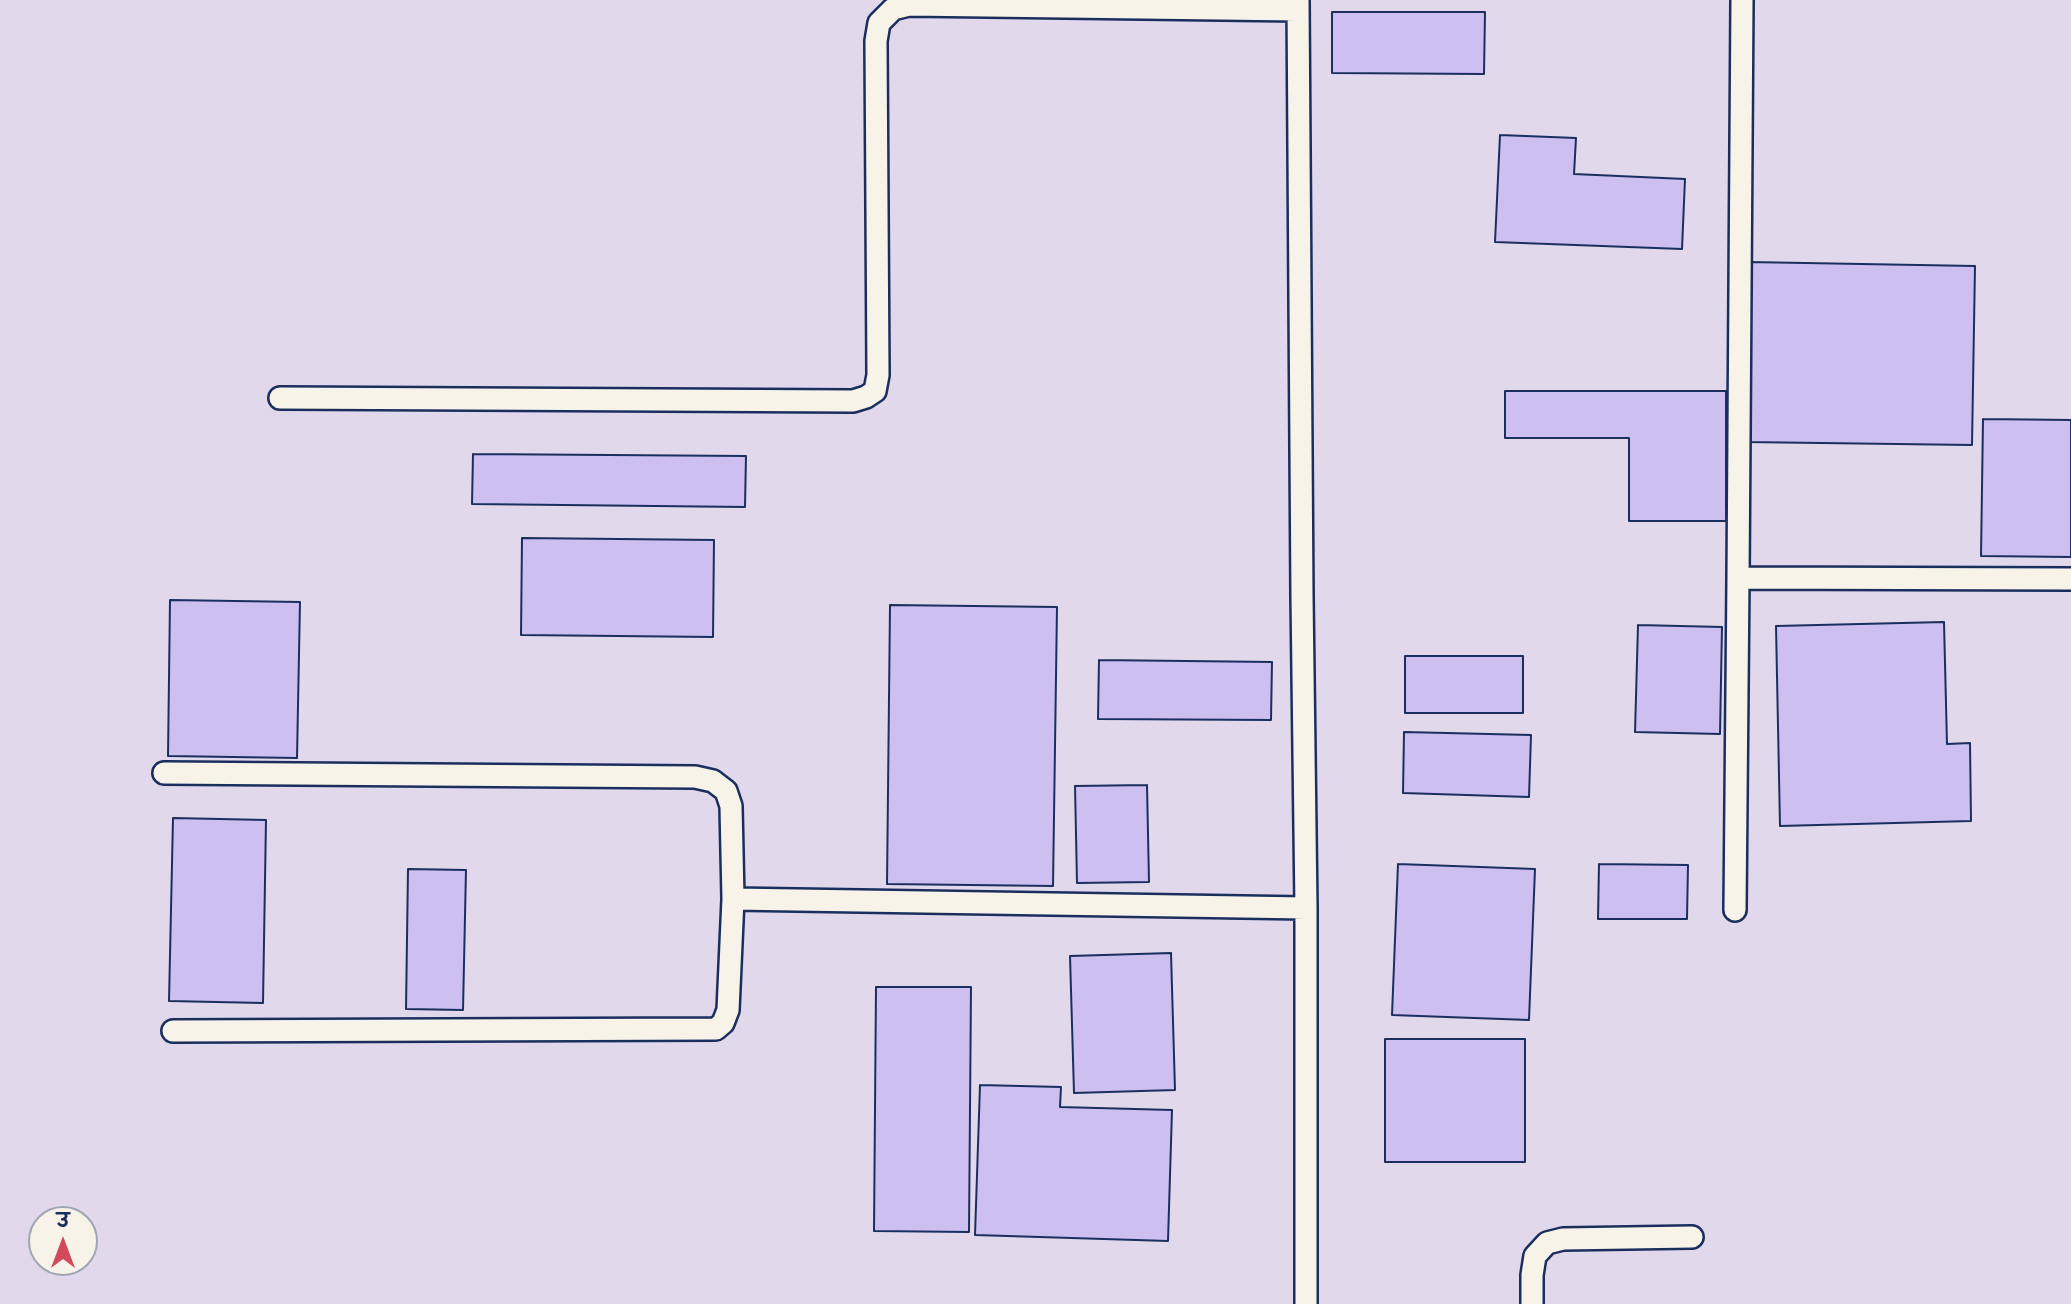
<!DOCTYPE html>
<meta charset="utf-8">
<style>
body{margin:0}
#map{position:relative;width:2071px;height:1304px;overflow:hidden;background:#eae3ea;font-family:Mynerve,"Playpen Sans Deva",sans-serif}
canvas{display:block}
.north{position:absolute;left:28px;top:1206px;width:70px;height:70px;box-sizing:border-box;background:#f7f3e8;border:2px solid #9fa5b1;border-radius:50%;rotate:0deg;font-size:19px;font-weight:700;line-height:28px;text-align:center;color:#1b2f5e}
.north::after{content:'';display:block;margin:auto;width:24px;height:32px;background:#d1495b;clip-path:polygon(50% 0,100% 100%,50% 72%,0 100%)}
</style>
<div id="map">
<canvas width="2071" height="1304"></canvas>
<div class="north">उ</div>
</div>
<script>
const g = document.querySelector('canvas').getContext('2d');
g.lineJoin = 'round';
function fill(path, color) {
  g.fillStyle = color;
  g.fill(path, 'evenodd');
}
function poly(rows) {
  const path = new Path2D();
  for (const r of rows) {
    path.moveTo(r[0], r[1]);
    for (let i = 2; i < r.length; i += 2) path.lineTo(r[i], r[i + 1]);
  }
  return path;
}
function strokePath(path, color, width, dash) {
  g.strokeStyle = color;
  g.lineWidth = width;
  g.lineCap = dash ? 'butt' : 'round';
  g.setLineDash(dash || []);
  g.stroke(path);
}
const built = poly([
 [0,0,2071,0,2071,1304,0,1304],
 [42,1220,84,1220,84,1262,42,1262]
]);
const building = poly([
 [1332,12,1485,12,1484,74,1332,73,1332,12],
 [1500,135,1576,138,1574,174,1685,179,1682,249,1495,242,1500,135],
 [1748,262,1975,266,1972,445,1745,442,1748,262],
 [1505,391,1726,391,1726,521,1629,521,1629,438,1505,438,1505,391],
 [1983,419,2071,420,2071,557,1981,556,1983,419],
 [473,454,746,456,745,507,472,504,473,454],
 [522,538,714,540,713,637,521,635,522,538],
 [170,600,300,602,297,758,168,756,170,600],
 [890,605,1057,607,1053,886,887,884,890,605],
 [1944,622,1947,744,1970,743,1971,821,1780,826,1776,626,1944,622],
 [1638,625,1722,627,1720,734,1635,732,1638,625],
 [1405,656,1523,656,1523,713,1405,713,1405,656],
 [1099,660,1272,662,1271,720,1098,719,1099,660],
 [1404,732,1531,735,1529,797,1403,793,1404,732],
 [1147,785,1149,882,1077,883,1075,786,1147,785],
 [173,818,266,820,263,1003,169,1001,173,818],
 [1398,864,1535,869,1529,1020,1392,1015,1398,864],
 [1599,864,1688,865,1687,919,1598,919,1599,864],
 [408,869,466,870,463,1010,406,1009,408,869],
 [1171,953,1175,1090,1074,1093,1070,956,1171,953],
 [876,987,971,987,969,1232,874,1231,876,987],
 [1385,1039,1525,1039,1525,1162,1385,1162,1385,1039],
 [980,1085,1061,1087,1060,1107,1172,1110,1168,1241,975,1235,980,1085]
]);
const service = poly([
 [1298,0,1302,596,1306,908,1306,1304],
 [1742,0,1738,578,2071,579],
 [280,398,853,401,866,397,875,391,878,375,876,41,879,23,893,9,909,5,1298,10],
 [164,773,695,777,713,781,726,791,731,806,733,899,1306,908],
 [1735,910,1738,578],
 [173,1031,716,1029,723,1023,728,1010,733,899],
 [1532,1304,1532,1275,1535,1256,1547,1243,1563,1239,1692,1237]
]);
fill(built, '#e1d8ec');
fill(building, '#cdbff0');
strokePath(building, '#1b2f5e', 2);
strokePath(service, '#1b2f5e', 26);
strokePath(service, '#f7f3e8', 21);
</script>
